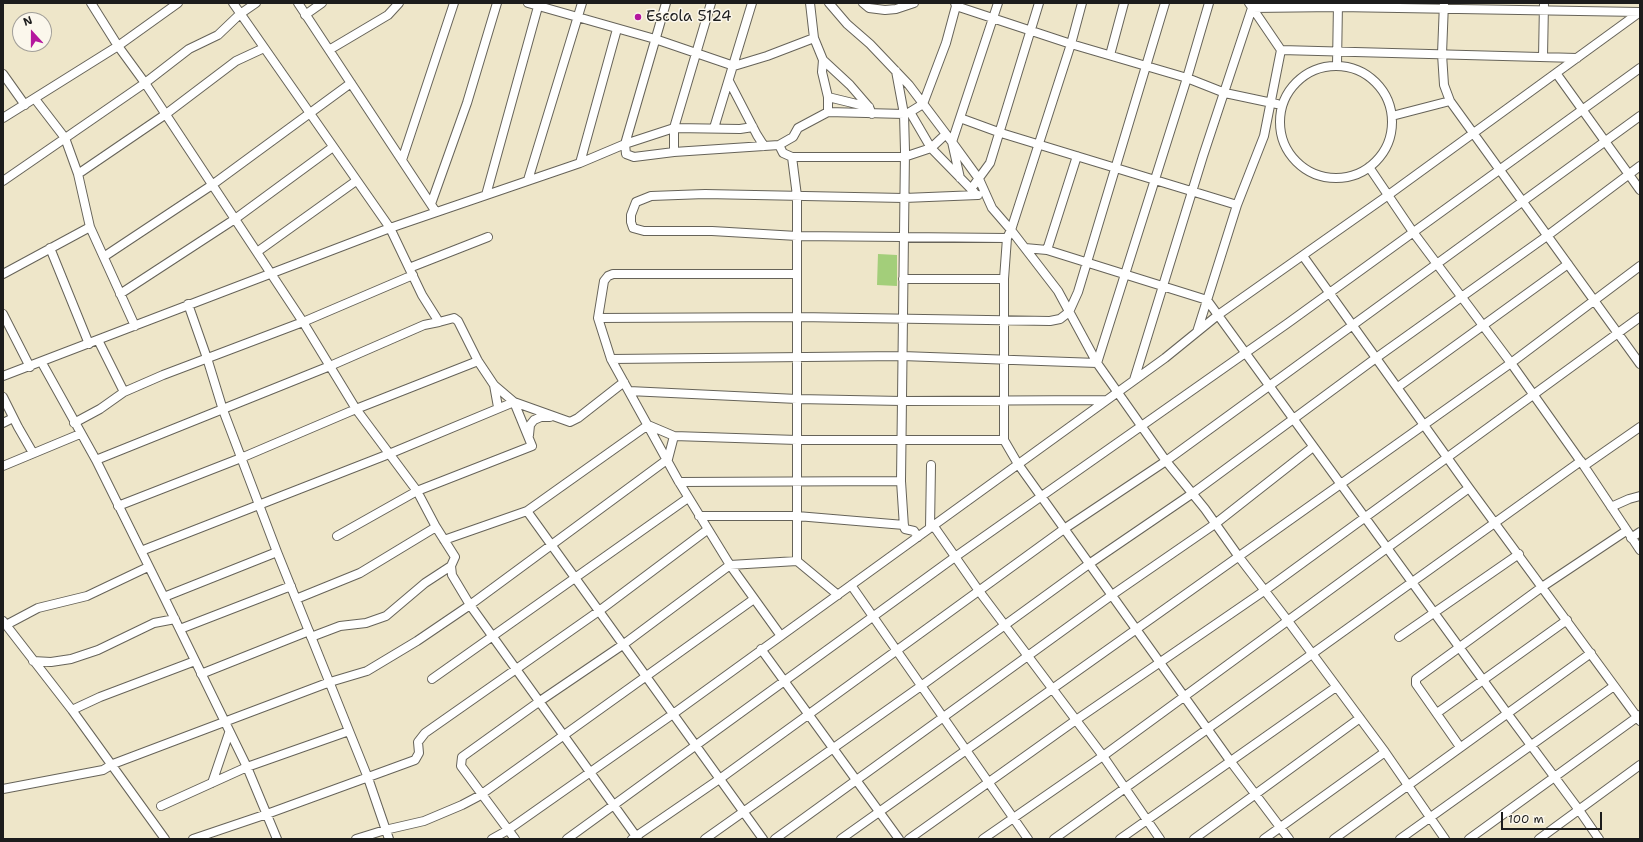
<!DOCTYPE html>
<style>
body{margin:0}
#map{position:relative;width:1643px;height:842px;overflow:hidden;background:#eee6c9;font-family:"Shantell Sans",sans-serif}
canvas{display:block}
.frame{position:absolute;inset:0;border:4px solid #1c1c1c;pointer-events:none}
.north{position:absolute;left:12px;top:12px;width:40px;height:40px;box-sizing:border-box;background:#fbf7ec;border:1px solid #a29f99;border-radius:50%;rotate:339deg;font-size:11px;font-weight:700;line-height:16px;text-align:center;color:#1c1c1c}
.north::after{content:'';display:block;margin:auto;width:14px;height:18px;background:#b5179e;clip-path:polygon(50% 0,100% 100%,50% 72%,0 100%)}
.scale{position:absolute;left:1501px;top:812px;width:101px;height:18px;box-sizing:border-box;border:2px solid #1c1c1c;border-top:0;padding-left:5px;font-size:12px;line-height:14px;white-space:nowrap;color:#1c1c1c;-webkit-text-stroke:3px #fbf7ec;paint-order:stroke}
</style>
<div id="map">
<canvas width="1643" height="842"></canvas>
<div class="frame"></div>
<div class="north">N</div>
<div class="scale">100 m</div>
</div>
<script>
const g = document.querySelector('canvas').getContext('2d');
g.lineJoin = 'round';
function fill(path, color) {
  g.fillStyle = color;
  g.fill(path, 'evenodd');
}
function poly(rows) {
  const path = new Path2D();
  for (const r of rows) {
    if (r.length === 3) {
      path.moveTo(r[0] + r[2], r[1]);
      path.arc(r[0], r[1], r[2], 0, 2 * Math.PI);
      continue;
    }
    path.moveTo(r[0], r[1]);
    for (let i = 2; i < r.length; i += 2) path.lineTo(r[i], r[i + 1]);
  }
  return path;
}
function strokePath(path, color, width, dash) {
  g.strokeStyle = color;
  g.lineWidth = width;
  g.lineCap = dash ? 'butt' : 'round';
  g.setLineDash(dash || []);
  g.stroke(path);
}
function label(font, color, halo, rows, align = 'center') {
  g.font = font + ' "Shantell Sans",sans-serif';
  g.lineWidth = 3;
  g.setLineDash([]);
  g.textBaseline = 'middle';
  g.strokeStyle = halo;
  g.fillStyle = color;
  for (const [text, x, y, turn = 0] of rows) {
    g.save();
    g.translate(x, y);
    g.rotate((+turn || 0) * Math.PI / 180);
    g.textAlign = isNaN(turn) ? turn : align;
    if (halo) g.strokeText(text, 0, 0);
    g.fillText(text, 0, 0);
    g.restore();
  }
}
const green = poly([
 [878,254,897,255,897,286,877,285]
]);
const minor = poly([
 [91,3,118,46,145,83,303,322,356,409,417,491,436,527,455,557,451,566,452,575,470,605,638,839],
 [233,3,390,228,422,295,439,322,454,318,458,321,478,361,494,385,514,402,570,422,578,418,624,382],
 [298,3,436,212],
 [528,3,655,39,734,66,767,56,814,38],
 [666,3,625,144,626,154,634,157,674,152,779,145],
 [810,3,814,38,823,60,850,85,869,107,872,114],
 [829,3,847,24,870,44,909,85,952,142,979,179,992,208,1011,230,1058,291,1097,363,1166,461,1205,509,1239,557,1288,621,1385,752,1445,839],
 [863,3,869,8,885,10,896,9,914,3],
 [1444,3,1442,54,1444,85,1450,101,1640,364],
 [956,6,1071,44,1187,78,1225,93,1277,104],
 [305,15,322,3],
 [329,50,388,15,399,3],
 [1281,50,1577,58],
 [1110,55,1124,3],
 [1543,57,1544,3],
 [823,60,822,72,828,97,828,112],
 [1337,65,1338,3],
 [1336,122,56],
 [896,71,904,114,905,151,901,481,904,527,905,529,914,531,918,537],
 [1556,73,1640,190],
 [3,74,25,105],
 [729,81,757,135,764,146],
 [828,97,869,107],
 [35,99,65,138,78,174,90,227,135,326],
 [910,112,931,148,974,192],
 [1392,116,1450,101],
 [3,118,118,46,178,3],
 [960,118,1001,133,1237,205],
 [714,128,752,3],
 [674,152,674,128,711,3],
 [792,157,904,157,931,148,946,134],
 [402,160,454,3],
 [580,163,617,29],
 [1369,167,1413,232,1511,363,1584,466,1640,550],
 [78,174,166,114,236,61,264,48],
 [960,178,952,142,998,3],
 [528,180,582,3],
 [3,181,145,83,189,49,218,35,240,14,256,3],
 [971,189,990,163,1039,3],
 [486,195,539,3],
 [978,195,904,198,705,194,651,196,636,202,631,215,631,222,633,228,644,231,712,231,797,236,1007,238,1011,230,1071,44,1082,3],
 [431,204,467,103,497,3],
 [50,248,89,344],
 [1025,248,1047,250,1077,156],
 [1047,250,1207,300,1507,713,1579,810,1599,839],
 [257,252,356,181],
 [105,256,212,185,351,83],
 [1303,256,1469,488,1640,721],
 [409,268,488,237],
 [3,274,90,227],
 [903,279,1004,279],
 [120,294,235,219,333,147],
 [188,304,207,358,223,410,277,552,368,778,389,839],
 [3,314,30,367],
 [598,318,798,317,1050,321,1060,319,1069,312,1078,292,1165,3],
 [1197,332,1237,205,1264,136,1281,50,1249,3],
 [98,340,124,392],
 [611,359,902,356,1097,363,1187,78,1209,3],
 [42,363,96,460,164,597,247,767,277,839],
 [3,376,390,228,580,163,625,144,674,128,740,129,753,127],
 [1134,380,1203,156,1252,8,1338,7,1640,12],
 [494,385,498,407],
 [1398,387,1568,264],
 [629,391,797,399,902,401,1106,400],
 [3,397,18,427,33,453],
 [3,423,13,418],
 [74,423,100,409,124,392,163,375,303,322,413,275],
 [529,435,530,425,534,420,541,417,550,417],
 [1004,440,1004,279,1007,238],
 [96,460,330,366,424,325,439,322],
 [3,466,80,434],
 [1584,466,1640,427],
 [679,482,901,481],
 [118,506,241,458,356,409,478,361],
 [1611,507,1629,499,1640,496],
 [527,511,648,425,674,436,797,440,1004,440,1018,464,1231,762,1289,839],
 [699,516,797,516,904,525],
 [933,525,979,591,1103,756,1160,839],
 [930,528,931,465],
 [337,536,417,491,532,446],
 [1631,538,1640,532],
 [444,540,527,511,763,839],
 [141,551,389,454,514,402,532,446],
 [851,585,1028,839],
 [838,595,797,561,797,196,792,157,783,153,779,145,793,137,798,128,828,112,904,114,910,112,923,104,946,43,956,6,955,3],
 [164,597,277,552],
 [296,599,360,573,436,527],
 [3,621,72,710,165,839],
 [6,625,38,608,87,596,148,567],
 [180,629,291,586],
 [781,636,730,565,679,482,611,359,598,318,604,281,608,276,613,274,796,274],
 [311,637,340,626,366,623,386,616,425,583,451,566],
 [1399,637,1519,554],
 [761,649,899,839],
 [33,661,51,662,71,659,98,650,154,623,175,619],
 [201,674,309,631],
 [432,679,688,498],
 [72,710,100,697,195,661],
 [1437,713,1567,620],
 [1460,747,1416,684,1416,679,1542,587,1626,531],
 [212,783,229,733],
 [3,789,103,770,113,764,330,682,367,671,417,641,470,605,668,459,674,436],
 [161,806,247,767,349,731],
 [193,839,267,814,415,760,419,753,418,742,425,733,599,611,707,530],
 [356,839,385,830,424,821,462,805,479,796,754,599],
 [492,839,508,830,673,714,1165,358,1218,315,1387,196,1640,12],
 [515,839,461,766,462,757,540,701,624,644,730,565,797,561],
 [567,839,955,557,1288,323,1640,68],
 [632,839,721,778,1064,529,1166,461,1640,116],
 [705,839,921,686,1089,564,1193,493,1376,358,1547,236,1640,166],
 [775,839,1112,595,1215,524,1313,447],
 [841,839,1511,363,1640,266],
 [909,839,1076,720,1264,591,1640,317],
 [983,839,1103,756,1469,488],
 [1054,839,1581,461],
 [1120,839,1336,687],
 [1194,839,1360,718],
 [1264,839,1385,752],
 [1334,839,1591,653],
 [1400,839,1614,686],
 [1469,839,1640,715],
 [1539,839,1640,765]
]);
const markers = [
 [638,17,4,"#b5179e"]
];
const poiNames = [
 ["Escola 5124",646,17]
];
fill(green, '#a3ce7a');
strokePath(minor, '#666359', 10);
strokePath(minor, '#fff', 8);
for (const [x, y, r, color] of markers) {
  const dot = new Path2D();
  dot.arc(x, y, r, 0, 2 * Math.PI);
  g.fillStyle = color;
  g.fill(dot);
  strokePath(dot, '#fbf7ec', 1.5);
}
label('15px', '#1c1c1c', '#fbf7ec', poiNames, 'left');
</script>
